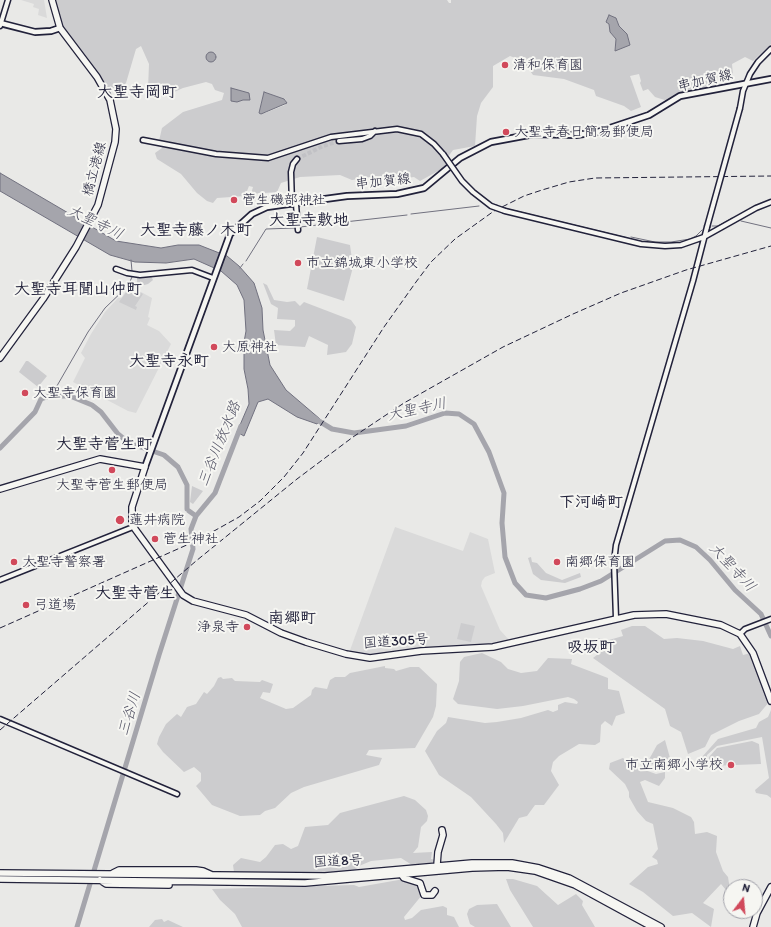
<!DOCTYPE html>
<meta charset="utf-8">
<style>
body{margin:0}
#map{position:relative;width:771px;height:927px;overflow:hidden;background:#e9e9e7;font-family:Itim,sans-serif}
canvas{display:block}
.north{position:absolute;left:723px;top:879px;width:40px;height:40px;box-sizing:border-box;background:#f6f6f2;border:1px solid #a1a1a9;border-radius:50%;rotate:16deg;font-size:11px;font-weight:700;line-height:16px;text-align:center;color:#22223b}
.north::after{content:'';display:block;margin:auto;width:14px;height:18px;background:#d1495b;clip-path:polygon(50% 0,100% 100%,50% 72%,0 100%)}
</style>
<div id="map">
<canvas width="771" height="927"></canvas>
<div class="north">N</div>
</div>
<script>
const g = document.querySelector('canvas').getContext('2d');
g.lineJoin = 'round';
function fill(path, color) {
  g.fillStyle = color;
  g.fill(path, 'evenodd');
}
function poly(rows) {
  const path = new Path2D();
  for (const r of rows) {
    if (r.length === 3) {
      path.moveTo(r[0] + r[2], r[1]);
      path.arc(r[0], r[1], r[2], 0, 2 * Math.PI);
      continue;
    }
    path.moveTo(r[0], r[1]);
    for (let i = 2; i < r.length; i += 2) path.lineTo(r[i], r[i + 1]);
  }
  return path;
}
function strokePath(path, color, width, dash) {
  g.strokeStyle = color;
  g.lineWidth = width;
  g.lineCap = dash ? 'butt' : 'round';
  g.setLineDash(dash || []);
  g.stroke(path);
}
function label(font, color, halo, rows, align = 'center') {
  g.font = font + ' Itim,"Klee One",sans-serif';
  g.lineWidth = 4;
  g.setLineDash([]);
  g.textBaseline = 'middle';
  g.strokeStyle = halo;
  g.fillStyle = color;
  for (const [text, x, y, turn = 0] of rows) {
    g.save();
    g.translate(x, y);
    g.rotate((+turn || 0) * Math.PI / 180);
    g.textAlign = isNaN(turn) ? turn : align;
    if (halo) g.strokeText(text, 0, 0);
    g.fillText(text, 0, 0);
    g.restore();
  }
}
const built = poly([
 [21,0,44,0,47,18,38,15,39,9,33,7,34,4],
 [130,286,152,298,148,317,150,318,147,325,159,331,171,344,136,413,128,411,73,382,85,358,81,353,91,334,105,312,118,298,121,298],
 [395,527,463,551,470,532,488,539,495,573,485,577,482,581,481,586,500,630,510,641,482,647,375,655,361,655,349,653]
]);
const green = poly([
 [54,0,447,0,449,3,451,3,451,0,771,0,771,44,753,61,745,57,732,64,733,75,709,79,707,88,680,95,668,101,655,97,648,89,643,91,640,83,641,81,639,74,630,76,641,107,631,111,624,106,596,96,594,90,564,79,533,75,523,61,510,56,493,66,493,87,481,103,477,116,475,146,453,150,445,161,449,165,440,174,438,171,420,181,414,177,392,180,376,176,352,180,340,175,300,177,281,183,277,192,251,194,253,187,249,186,245,196,217,198,213,203,207,201,197,193,181,174,157,159,155,153,162,148,159,141,162,128,183,112,222,100,224,93,215,90,212,84,206,82,183,88,172,93,153,95,148,89,149,64,141,46,136,49,126,83,121,88,109,89,61,23],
 [617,20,618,25,626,33,630,44,615,51,616,39,610,32,609,24,607,23],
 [264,92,286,100,285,105,265,113,259,113],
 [317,237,350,245,353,267,344,301,307,289],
 [137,276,151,276,153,280,148,284,137,287],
 [263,283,267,285,274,300,287,302,295,301,300,306,304,302,351,320,356,327,352,344,346,352,327,355,328,345,309,336,305,347,276,345,274,330,290,331,295,326,295,320,277,319,278,308,271,304],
 [130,287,143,294,135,306,137,307,136,310,119,302],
 [26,361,28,361,47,376,38,387,19,372],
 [192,486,203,491,193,504,190,502],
 [531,557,532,562,537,563,546,573,562,580,580,573,581,577,565,583,541,580,533,574,528,558],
 [461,623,475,626,471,642,457,639],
 [632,626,645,626,664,639,677,638,703,641,733,649,740,646,743,655,751,653,769,702,759,714,739,721,711,735,705,747,688,754,681,732,670,726,665,709,593,658,602,651,598,638,609,640,623,636,621,630],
 [482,653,501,662,508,669,521,673,537,671,548,658,572,659,571,664,608,678,608,689,619,691,625,713,616,716,612,726,605,721,601,725,600,742,595,745,579,744,559,756,553,762,551,771,559,785,544,805,535,805,527,816,519,818,504,843,503,833,496,824,471,797,439,775,425,751,437,731,446,723,448,717,485,723,497,722,521,718,548,710,553,712,558,710,558,705,565,702,577,704,578,702,574,699,568,697,523,706,497,709,458,704,453,699,459,681,460,662,464,657],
 [385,666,385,668,394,669,396,671,410,667,419,667,437,684,436,706,433,717,415,748,369,750,366,755,382,758,379,765,304,787,291,793,275,808,265,811,260,815,240,816,212,805,196,786,201,781,201,773,194,767,184,772,163,752,157,744,159,737,166,724,177,714,181,717,187,707,196,704,204,692,207,694,214,686,218,678,221,677,223,679,232,678,235,681,260,682,262,680,273,684,270,693,263,692,260,698,286,709,293,708,311,695,312,690,315,687,327,689,330,680,335,677,345,677,350,673],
 [771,710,771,798,767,795,756,793,755,790,769,778,762,737,717,746,707,755,707,765,704,766,702,757,718,739,756,728,759,722,768,717],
 [665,740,670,758,663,767,647,763,657,745],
 [752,741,759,744,761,764,709,766,709,757,717,748],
 [623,758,631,765,656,774,665,772,665,778,659,786,645,780,640,782,648,802,673,808,691,817,694,822,695,834,707,832,717,836,716,852,723,871,728,877,731,896,721,884,703,903,714,909,711,927,692,913,673,916,643,892,629,884,648,867,658,864,657,860,652,857,658,849,653,824,646,821,637,811,629,797,629,792,625,784,609,769,610,763],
 [404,796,415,800,426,810,428,816,427,821,421,827,418,847,413,853,432,852,431,859,436,860,435,862,412,865,401,858,371,861,359,866,353,872,234,872,233,865,241,858,260,862,266,857,275,845,283,844,291,849,298,846,305,827,328,825,340,813],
 [404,879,417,883,422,895,404,917,405,920,412,918,421,910,443,906,447,908,447,915,454,917,459,927,242,927,235,914,220,900,212,889,354,885,359,887],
 [506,879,513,879,537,886,558,905,576,894,583,901,582,905,595,927,533,927,510,890],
 [497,904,511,927,475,927,470,924,467,914,469,909,477,905],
 [162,919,164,922,168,920,183,927,149,927,155,920]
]);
const water = poly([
 [609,15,616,18,619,26,627,34,630,45,615,51,616,39,610,32,609,24,606,22,609,15],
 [211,57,5],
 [231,88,249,93,250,100,243,100,237,102,231,101,231,88],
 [264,92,284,99,287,103,261,114,259,113,264,92],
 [0,173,116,241,161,248,178,245,199,245,227,256,239,266,254,283,262,308,263,330,270,365,286,390,320,419,317,424,297,417,268,399,258,402,244,436,237,432,249,404,248,389,244,369,244,342,246,331,244,300,237,285,221,271,194,259,166,263,135,262,110,255,0,191,0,173]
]);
const stream = poly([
 [493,204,497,205],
 [504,208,628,238],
 [411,214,479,206],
 [741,221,771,228],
 [712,226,718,226,732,218],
 [300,227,407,215],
 [631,237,655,242,671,242,690,239,696,236,702,230],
 [131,260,132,271],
 [246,261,266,229,295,228],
 [240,268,243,264],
 [53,396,54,391,88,332,105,308,128,286,132,277]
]);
const river = poly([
 [314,418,332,429,354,433,406,426,445,413,459,414,474,424,489,452,504,493,502,523,505,557,515,583,526,595,546,598,580,589,601,581,665,541,680,540,696,547,710,560,735,590,761,614,771,636],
 [0,448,35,412,41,399,50,396,70,396,92,405,101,412,118,434,129,443,164,455,178,467,187,485,187,509],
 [189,511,196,516],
 [77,927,159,655,193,549,191,529,196,516,215,493,241,426]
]);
const tertiaryTunnel = poly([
 [297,159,323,146,339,141]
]);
const tertiary = poly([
 [0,26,8,0],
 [740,108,743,91,750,74,758,62,771,49],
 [143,140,216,154,268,158,331,137,397,129,421,134,434,144,443,154],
 [339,141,362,139,370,136,375,131],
 [292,204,291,172,293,164,297,159],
 [296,204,298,230],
 [505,211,641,244,665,246,681,245,704,237,756,208,771,202],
 [116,269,127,273,140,275,192,270,213,278],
 [0,580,133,527],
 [616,618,614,562,616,545,693,281,707,227],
 [740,634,745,629,771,619],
 [0,719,177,794]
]);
const secondary = poly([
 [0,23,35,32,51,31,60,28],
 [145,467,230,234,252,214,267,207,281,205,347,196,397,194,424,188,460,158,491,142,534,134,576,135,598,132,649,115,680,96,771,79]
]);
const primary = poly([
 [0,358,43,299,76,247,98,205,115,142,116,129,110,100,97,77,60,28,52,0]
]);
const trunk = poly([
 [0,489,100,459,145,467,132,507,132,522,135,529,183,595,193,601,246,615,281,633,306,642,346,654,370,658,421,651,493,647,634,615,666,614,721,625,740,634,753,653,771,701],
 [437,865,438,852,443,835,442,830],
 [0,873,325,876,472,863,512,863,539,868,569,878,661,927],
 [113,873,119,870,196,870,203,871,212,875],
 [401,874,404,878,420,883,424,895,432,895,435,891],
 [0,879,305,883,472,868,507,867,535,871,575,885,652,927],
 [100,880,106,884,169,885],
 [753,927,757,913,771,887]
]);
const rail = poly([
 [0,628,198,540,239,517,260,501,284,477,303,453,384,327,416,282,431,262,455,239,494,211,524,196,542,190,569,182,595,178,771,176],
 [0,730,196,561,297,479,353,437,404,403,503,347,573,314,621,293,686,270,771,246]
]);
const tertiaryBridge = poly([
 [443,154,462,181,473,192,491,206,505,211],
 [707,227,740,108]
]);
const markers = [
 [505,65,4,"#d1495b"],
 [506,132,4,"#d1495b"],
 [234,200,4,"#d1495b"],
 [298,263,4,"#d1495b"],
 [214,347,4,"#d1495b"],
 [25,393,4,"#d1495b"],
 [112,470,4,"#d1495b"],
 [120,520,5,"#d1495b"],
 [155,539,4,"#d1495b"],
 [14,562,4,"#d1495b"],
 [557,562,4,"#d1495b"],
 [26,605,4,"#d1495b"],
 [247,627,4,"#d1495b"],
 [731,765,4,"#d1495b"]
];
const poiNames = [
 ["清和保育園",513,65],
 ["大聖寺春日簡易郵便局",514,132],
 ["菅生磯部神社",242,200],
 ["市立錦城東小学校",306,263],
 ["大原神社",222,347],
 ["大聖寺保育園",33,393],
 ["大聖寺菅生郵便局",112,485,"center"],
 ["蓮井病院",129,520],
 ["菅生神社",163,539],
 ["大聖寺警察署",22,562],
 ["南郷保育園",565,562],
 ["弓道場",34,605],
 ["浄泉寺",239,627,"right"],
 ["市立南郷小学校",723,765,"right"]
];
const streetNames = [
 ["串加賀線",705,81,-13],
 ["橋立港線",95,169,-75],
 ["串加賀線",383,182,-6],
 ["国道305号",396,642,-4],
 ["国道8号",338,862,-3]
];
const waterNames = [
 ["大聖寺川",95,223,26],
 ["大聖寺川",417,410,-12],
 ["三谷川放水路",220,444,-68],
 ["大聖寺川",732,568,47],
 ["三谷川",130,714,-73]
];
const quarterNames = [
 ["大聖寺岡町",137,93],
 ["大聖寺敷地",309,221],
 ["大聖寺藤ノ木町",196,231],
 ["大聖寺耳聞山仲町",78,290],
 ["大聖寺永町",169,362],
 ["大聖寺菅生町",104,445],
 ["下河崎町",591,503],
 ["大聖寺菅生",135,594],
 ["南郷町",292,619],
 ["吸坂町",591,648]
];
fill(built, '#dadada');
fill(green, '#ccccce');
fill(water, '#a5a5ac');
strokePath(water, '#71717f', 1);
strokePath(stream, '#71717f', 1);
strokePath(river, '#a5a5ac', 5);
strokePath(tertiaryTunnel, '#c1c1c5', 4, [4, 2]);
strokePath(tertiary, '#22223b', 7);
strokePath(secondary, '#22223b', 8);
strokePath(primary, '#22223b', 8);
strokePath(trunk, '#22223b', 8);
strokePath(tertiary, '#f6f6f2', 4);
strokePath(secondary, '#f6f6f2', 4.5);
strokePath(primary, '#f6f6f2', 5.5);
strokePath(trunk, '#f6f6f2', 5.5);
strokePath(rail, '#22223b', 1, [6, 3]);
strokePath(tertiaryBridge, '#22223b', 7, []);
strokePath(tertiaryBridge, '#f6f6f2', 4);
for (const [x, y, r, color] of markers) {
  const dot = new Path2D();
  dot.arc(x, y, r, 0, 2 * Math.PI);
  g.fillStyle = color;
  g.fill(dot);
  strokePath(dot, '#f6f6f2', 1.5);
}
label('14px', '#22223b', '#f6f6f2', poiNames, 'left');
label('14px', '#22223b', '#f6f6f2', streetNames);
label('italic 15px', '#565668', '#f6f6f2', waterNames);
label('bold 16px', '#22223b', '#f6f6f2', quarterNames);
</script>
